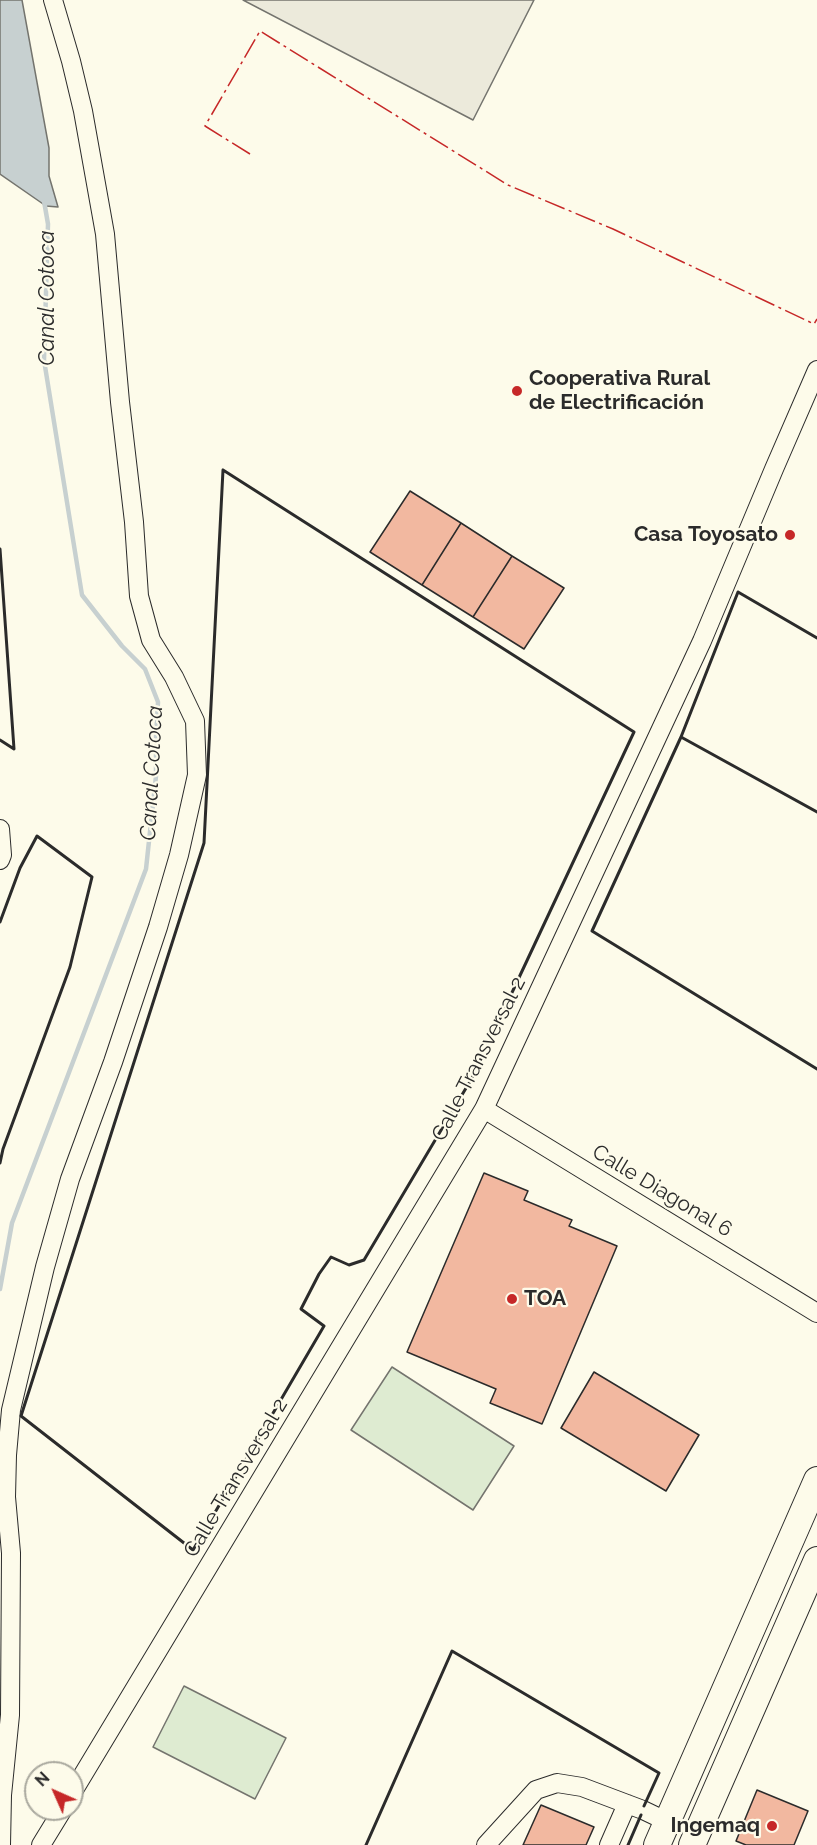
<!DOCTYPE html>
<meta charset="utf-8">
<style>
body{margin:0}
#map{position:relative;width:817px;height:1845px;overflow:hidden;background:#fdfbea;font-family:Raleway,sans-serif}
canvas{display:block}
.north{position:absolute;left:24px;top:1761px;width:60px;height:60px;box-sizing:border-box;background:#fdfbea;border:2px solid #a9a89e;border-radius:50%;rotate:315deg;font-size:16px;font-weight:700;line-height:24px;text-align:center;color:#2b2b2b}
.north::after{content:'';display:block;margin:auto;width:21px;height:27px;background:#c62828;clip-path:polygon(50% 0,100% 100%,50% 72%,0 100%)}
</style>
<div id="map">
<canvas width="817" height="1845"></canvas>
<div class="north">N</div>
</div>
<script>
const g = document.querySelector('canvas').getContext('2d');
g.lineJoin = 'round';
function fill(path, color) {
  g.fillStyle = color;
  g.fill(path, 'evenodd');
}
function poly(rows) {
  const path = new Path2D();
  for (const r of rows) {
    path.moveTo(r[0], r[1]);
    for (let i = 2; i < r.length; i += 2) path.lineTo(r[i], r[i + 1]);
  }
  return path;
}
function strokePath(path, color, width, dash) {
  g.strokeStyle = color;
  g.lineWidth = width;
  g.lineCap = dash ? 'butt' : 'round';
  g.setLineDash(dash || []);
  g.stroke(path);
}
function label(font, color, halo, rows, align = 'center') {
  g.font = font + ' Raleway,sans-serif';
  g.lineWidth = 4.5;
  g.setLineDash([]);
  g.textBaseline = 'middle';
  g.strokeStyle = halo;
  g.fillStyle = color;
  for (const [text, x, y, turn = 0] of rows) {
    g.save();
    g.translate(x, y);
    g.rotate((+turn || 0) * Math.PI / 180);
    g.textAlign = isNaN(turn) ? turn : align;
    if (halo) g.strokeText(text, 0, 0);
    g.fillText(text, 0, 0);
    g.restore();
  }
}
const green = poly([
 [392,1367,514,1446,473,1510,351,1430,392,1367],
 [184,1686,286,1738,255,1799,153,1747,184,1686]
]);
const parking = poly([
 [243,0,534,0,473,120,243,0]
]);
const water = poly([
 [0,0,22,0,49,148,49,176,58,207,46,206,0,174,0,0]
]);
const stream = poly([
 [0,1289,12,1223,146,869,156,776,156,737,158,702,145,669,122,646,82,595,44,360,48,224,44,201]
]);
const building = poly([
 [410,491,461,523,422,585,370,552,410,491],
 [461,523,512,556,473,617,422,585,461,523],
 [512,556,564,588,524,649,473,617,512,556],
 [484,1173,528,1191,524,1200,572,1220,569,1226,617,1246,542,1424,490,1403,496,1389,407,1352,484,1173],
 [594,1372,699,1435,666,1491,561,1428,594,1372],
 [757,1790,808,1811,794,1845,746,1845,736,1841,757,1790],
 [541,1805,594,1827,586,1845,523,1845,541,1805]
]);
const minor = poly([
 [0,829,2,855,0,860],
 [484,1109,817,1313],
 [72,1793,484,1109,702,641,774,469,817,370],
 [1,1845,2,1795,10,1715,11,1553,6,1497,7,1455,11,1410,45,1267,70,1179,113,1062,158,927,179,855,197,775,195,721,174,677,151,640,139,596,134,522,120,402,105,234,83,111,71,61,53,0],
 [41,1845,63,1809],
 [486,1845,536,1790,557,1783,582,1787,643,1810,668,1822],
 [609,1845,627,1804]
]);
const highway = poly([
 [657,1845,817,1480],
 [692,1845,817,1560]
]);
const wall = poly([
 [223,470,634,732,472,1078,364,1260,349,1265,331,1257,319,1274,301,1309,324,1326,193,1550,21,1416,204,843,223,470],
 [0,549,14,749,0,740],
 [683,738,681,737,738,592,817,638],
 [817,812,681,737,592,931,817,1069],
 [0,922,20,868,37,836,92,877,70,967,3,1149,0,1163],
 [366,1845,452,1651,659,1773,644,1806],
 [628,1845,641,1815]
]);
const power = poly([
 [250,154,205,126,260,31,508,185,613,229,814,324,817,319]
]);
const markers = [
 [517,391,6,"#c62828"],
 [790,535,6,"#c62828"],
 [512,1299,6,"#c62828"],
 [772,1826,6,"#c62828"]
];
const poiNames = [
 ["Cooperativa Rural",529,379],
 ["de Electrificación",529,403],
 ["Casa Toyosato",778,535,"right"],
 ["TOA",524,1299],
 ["Ingemaq",760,1826,"right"]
];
const streetNames = [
 ["Calle Transversal 2",479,1059,-63],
 ["Calle Diagonal 6",662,1191,31],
 ["Calle Transversal 2",236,1478,-59]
];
const waterNames = [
 ["Canal Cotoca",47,298,-90],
 ["Canal Cotoca",152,773,-87]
];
fill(green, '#deebd1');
strokePath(green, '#74746e', 1.5);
fill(parking, '#eceadb');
strokePath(parking, '#74746e', 1.5);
fill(water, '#c7d0d0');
strokePath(water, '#74746e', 1.5);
strokePath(stream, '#c7d0d0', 4.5);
fill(building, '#f2b8a0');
strokePath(building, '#2b2b2b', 1.5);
strokePath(minor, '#2b2b2b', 20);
strokePath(highway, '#2b2b2b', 28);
strokePath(minor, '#fdfbea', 18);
strokePath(highway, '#fdfbea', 26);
strokePath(wall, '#2b2b2b', 3);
strokePath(power, '#c62828', 1.5, [21, 4.5, 3, 4.5]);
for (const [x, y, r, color] of markers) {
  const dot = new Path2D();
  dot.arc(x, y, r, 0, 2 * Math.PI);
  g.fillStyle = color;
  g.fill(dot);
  strokePath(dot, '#fdfbea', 2);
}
label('bold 21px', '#2b2b2b', '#fdfbea', poiNames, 'left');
label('21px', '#2b2b2b', '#fdfbea', streetNames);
label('italic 22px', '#2b2b2b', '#fdfbea', waterNames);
</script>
